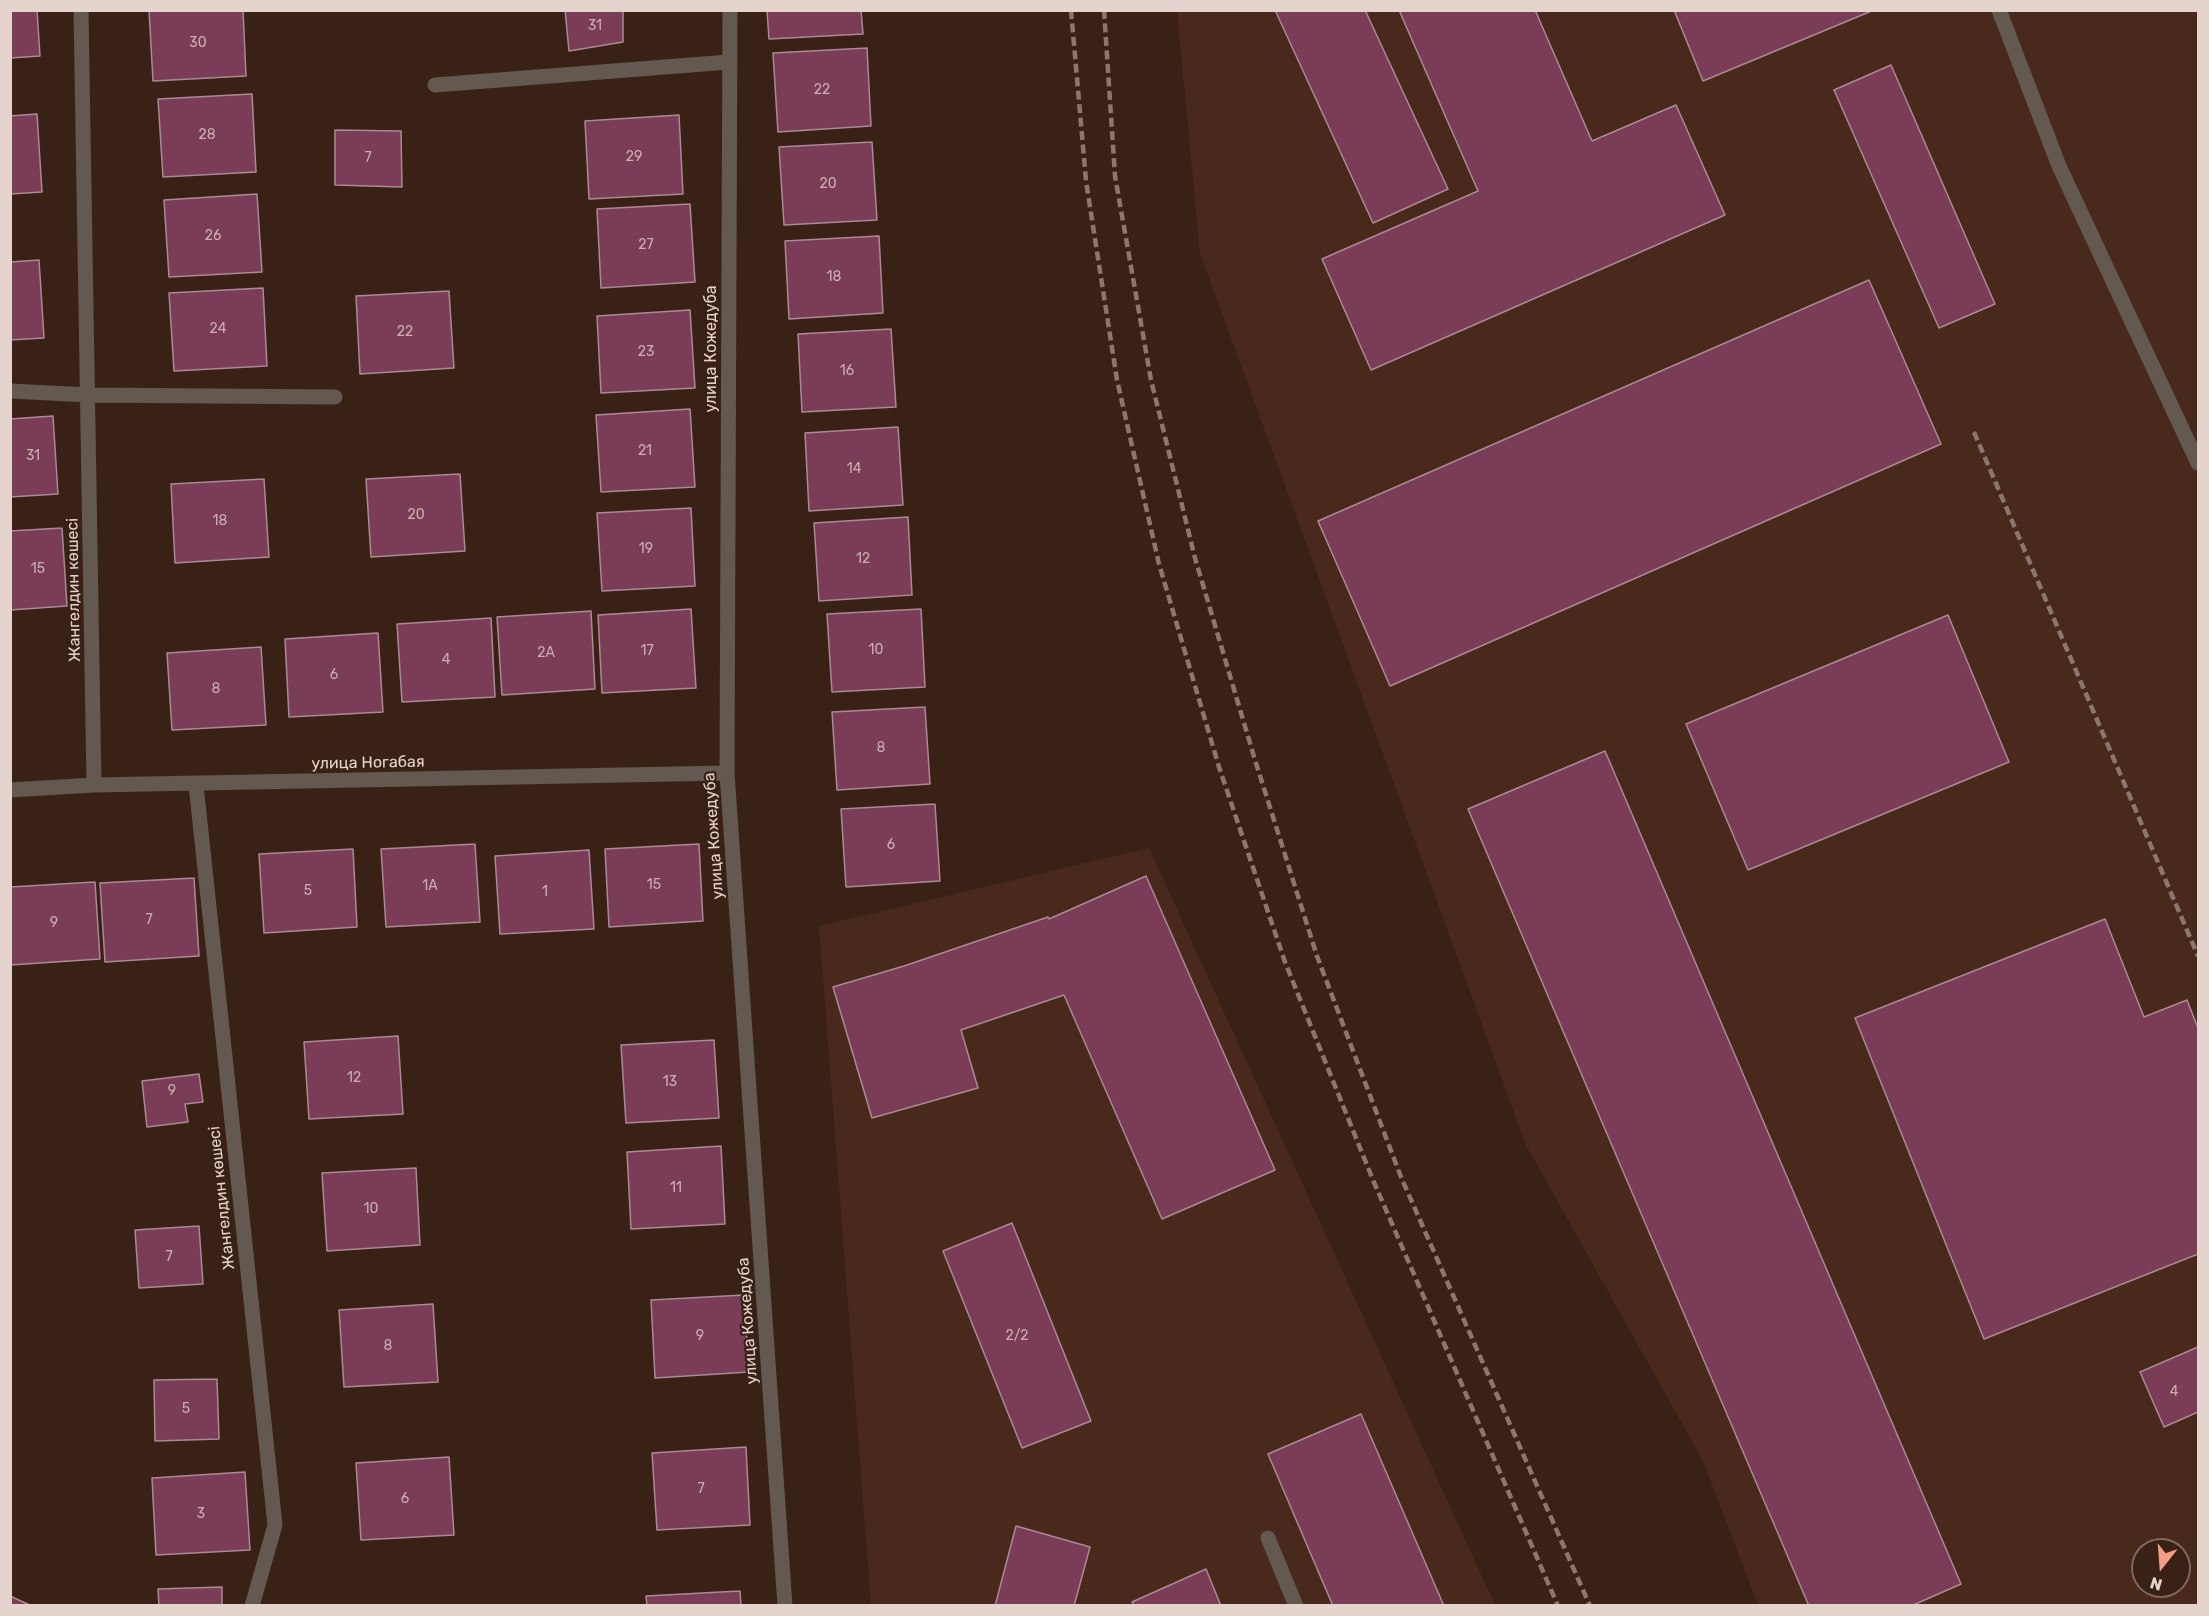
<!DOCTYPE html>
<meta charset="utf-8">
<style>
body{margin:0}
#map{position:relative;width:2209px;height:1616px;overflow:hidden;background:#3a2116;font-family:Rubik,sans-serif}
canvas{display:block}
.frame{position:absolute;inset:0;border:12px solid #e5d4cd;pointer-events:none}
.north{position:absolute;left:2131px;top:1538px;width:60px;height:60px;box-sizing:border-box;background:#3a2116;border:2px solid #7e695f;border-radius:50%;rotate:197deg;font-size:16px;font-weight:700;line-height:24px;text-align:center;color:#e5d4cd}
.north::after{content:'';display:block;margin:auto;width:21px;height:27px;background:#f49e87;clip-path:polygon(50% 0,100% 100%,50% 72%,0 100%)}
</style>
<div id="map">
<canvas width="2209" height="1616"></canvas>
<div class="frame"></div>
<div class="north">N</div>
</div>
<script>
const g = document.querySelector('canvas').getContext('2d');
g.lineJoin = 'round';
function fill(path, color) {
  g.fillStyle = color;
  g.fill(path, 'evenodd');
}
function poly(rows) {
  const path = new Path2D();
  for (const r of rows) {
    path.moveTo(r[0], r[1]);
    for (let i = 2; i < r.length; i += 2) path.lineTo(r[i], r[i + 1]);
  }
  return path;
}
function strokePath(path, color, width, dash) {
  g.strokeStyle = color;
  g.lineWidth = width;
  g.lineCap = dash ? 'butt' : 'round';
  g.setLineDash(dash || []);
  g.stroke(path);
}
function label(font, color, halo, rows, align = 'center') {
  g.font = font + ' Rubik,sans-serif';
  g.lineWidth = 4.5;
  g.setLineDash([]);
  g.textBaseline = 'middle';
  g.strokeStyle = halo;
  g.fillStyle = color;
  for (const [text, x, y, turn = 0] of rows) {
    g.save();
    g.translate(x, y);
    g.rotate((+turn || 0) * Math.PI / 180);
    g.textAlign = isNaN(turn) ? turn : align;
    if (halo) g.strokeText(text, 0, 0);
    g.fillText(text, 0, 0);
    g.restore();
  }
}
const built = poly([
 [1177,11,2198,11,2198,1605,1758,1605,1703,1461,1526,1145,1200,253],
 [2143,1550,2179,1550,2179,1586,2143,1586],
 [1149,848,1495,1605,871,1605,819,926]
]);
const building = poly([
 [10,10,37,10,40,56,10,58,10,10],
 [149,10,243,10,246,76,153,81,149,10],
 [565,10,623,10,623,42,569,51,565,10],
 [767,10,861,10,863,34,769,39,767,10],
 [1275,10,1365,10,1448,189,1373,223,1275,10],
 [1399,10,1535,10,1592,141,1676,105,1725,215,1371,370,1322,259,1478,191,1399,10],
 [1674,10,1874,10,1703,81,1674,10],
 [867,48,871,126,778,132,773,53,867,48],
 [1891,65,1995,304,1939,328,1834,90,1891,65],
 [252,94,256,172,163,177,158,99,252,94],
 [37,114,42,192,10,194,10,116,37,114],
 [679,115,683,194,589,199,585,121,679,115],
 [335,130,401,131,402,187,335,185,335,130],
 [872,142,877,220,784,225,779,147,872,142],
 [257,194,262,272,169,277,164,200,257,194],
 [690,204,695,282,601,288,597,209,690,204],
 [879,236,883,313,789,319,785,241,879,236],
 [39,260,44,338,10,340,10,262,39,260],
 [1869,280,1941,444,1390,686,1318,521,1869,280],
 [263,288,267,366,174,371,169,293,263,288],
 [449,291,454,368,360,374,356,296,449,291],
 [690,310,695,388,601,393,597,316,690,310],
 [891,329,896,407,802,412,798,334,891,329],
 [690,409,695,487,601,492,596,415,690,409],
 [53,416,58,494,10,497,10,419,53,416],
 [898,427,903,505,809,511,805,433,898,427],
 [460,474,465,551,371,557,366,479,460,474],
 [264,479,269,557,175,563,171,484,264,479],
 [691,508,695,586,602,591,597,513,691,508],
 [908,517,912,595,819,601,814,523,908,517],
 [62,528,67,606,10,610,10,531,62,528],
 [691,609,696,688,602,693,598,615,691,609],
 [921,609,925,687,832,692,827,614,921,609],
 [591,611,595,689,502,695,497,617,591,611],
 [1948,615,2009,762,1748,870,1686,724,1948,615],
 [491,618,495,697,402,702,397,624,491,618],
 [378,633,383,712,289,717,285,639,378,633],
 [261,647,266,725,172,730,167,653,261,647],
 [925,707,930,784,837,790,832,712,925,707],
 [1605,751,1961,1584,1911,1606,1809,1606,1468,809,1605,751],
 [935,804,940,881,846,887,841,809,935,804],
 [475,844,480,922,386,927,381,849,475,844],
 [699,844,703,921,609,927,605,849,699,844],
 [353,849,357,927,264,933,259,854,353,849],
 [589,850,594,929,500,934,495,856,589,850],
 [1146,876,1275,1170,1162,1219,1064,995,961,1030,978,1088,872,1118,833,987,904,966,1048,917,1049,919,1146,876],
 [194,878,199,956,105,962,100,883,194,878],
 [95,882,100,959,10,965,10,887,95,882],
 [2105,919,2144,1017,2187,1000,2198,1028,2198,1254,1984,1339,1855,1018,2105,919],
 [398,1036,403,1114,309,1119,304,1042,398,1036],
 [714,1040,719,1118,626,1123,621,1045,714,1040],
 [199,1074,203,1102,185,1104,188,1122,147,1127,142,1081,199,1074],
 [721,1146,725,1224,631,1229,627,1152,721,1146],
 [416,1168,420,1245,327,1251,322,1173,416,1168],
 [1012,1223,1091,1421,1022,1448,943,1251,1012,1223],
 [199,1226,203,1284,139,1288,135,1230,199,1226],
 [744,1295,749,1372,655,1378,651,1300,744,1295],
 [433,1304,438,1382,344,1387,339,1310,433,1304],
 [2198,1347,2198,1412,2164,1427,2140,1372,2198,1347],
 [217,1379,219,1439,155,1441,154,1380,217,1379],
 [1361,1414,1444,1606,1333,1606,1268,1454,1361,1414],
 [746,1447,750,1525,657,1530,652,1453,746,1447],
 [449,1457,454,1535,361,1540,356,1463,449,1457],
 [245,1472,250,1550,156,1555,152,1478,245,1472],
 [1016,1526,1090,1547,1074,1606,995,1606,1016,1526],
 [1206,1569,1221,1606,1134,1606,1132,1602,1206,1569],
 [222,1587,222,1606,159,1606,158,1589,222,1587],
 [740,1591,741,1606,647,1606,646,1596,740,1591],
 [10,1596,32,1606,10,1606,10,1596]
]);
const minor = poly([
 [81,10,94,785],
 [730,10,727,773,785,1606],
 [1999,10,2059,166,2198,463],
 [435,85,729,62],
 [10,391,89,395,335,397],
 [196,785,275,1525,252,1606],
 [10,790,94,785,727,773],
 [1268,1538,1296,1606]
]);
const rail = poly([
 [1071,10,1086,181,1117,380,1159,564,1219,767,1285,962,1373,1180,1558,1606],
 [1104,10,1115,176,1151,380,1195,558,1255,760,1317,956,1401,1177,1590,1606],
 [1974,432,2198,956]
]);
const numberNames = [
 ["31",595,26],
 ["30",198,43],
 ["22",822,90],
 ["28",207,135],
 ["29",634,157],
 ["7",368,158],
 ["20",828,184],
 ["26",213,236],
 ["27",646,245],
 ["18",834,277],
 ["24",218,329],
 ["22",405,332],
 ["23",646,352],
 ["16",847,371],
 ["21",645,451],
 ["31",33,456],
 ["14",854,469],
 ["20",416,515],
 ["18",220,521],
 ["19",646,549],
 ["12",863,559],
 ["15",38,569],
 ["10",876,650],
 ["17",647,651],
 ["2А",546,653],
 ["4",446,660],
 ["6",334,675],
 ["8",216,689],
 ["8",881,748],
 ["6",891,845],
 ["15",654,885],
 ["1А",430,886],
 ["5",308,891],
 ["1",545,892],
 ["7",149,920],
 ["9",54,923],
 ["12",354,1078],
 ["13",670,1082],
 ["9",172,1091],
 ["11",676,1188],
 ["10",371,1209],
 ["7",169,1257],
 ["9",700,1336],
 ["2/2",1017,1336],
 ["8",388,1346],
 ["4",2174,1392],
 ["5",186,1409],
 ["7",701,1489],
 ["6",405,1499],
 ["3",201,1514]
];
const streetNames = [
 ["улица Кожедуба",711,349,-90],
 ["Жангелдин көшесі",74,590,-91],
 ["улица Ногабая",368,763,-1],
 ["улица Кожедуба",714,836,-94],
 ["Жангелдин көшесі",222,1198,-96],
 ["улица Кожедуба",748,1321,-94]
];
fill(built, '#48291c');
fill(building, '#7a3c57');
strokePath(building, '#ab8a96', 1.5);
strokePath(minor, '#635950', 15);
strokePath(rail, '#8c776e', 4.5, [9, 4.5]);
label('14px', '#caaeb0', null, numberNames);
label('16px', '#e5d4cd', '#3a2116', streetNames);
</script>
